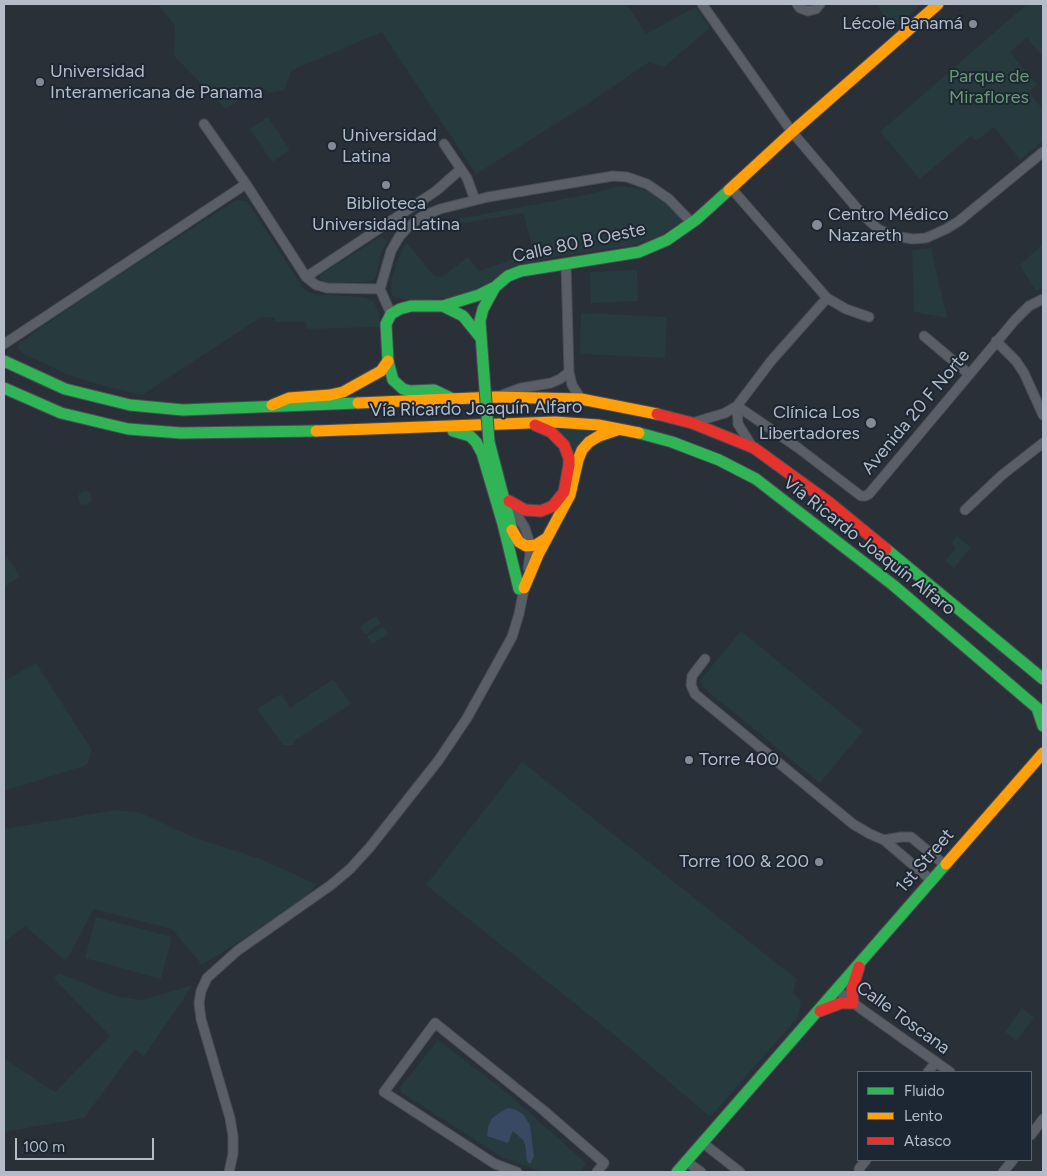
<!DOCTYPE html>
<meta charset="utf-8">
<style>
body{margin:0}
#map{position:relative;width:1047px;height:1176px;overflow:hidden;background:#2a3038;font-family:Figtree,sans-serif}
canvas{display:block}
.frame{position:absolute;inset:0;border:5px solid #b4bcc9;pointer-events:none}
.legend{position:absolute;left:857px;top:1071px;width:175px;height:90px;box-sizing:border-box;background:#1d2633;border:1px solid #59626f;margin:0;padding:6px 9px;list-style:none;font-size:15px;color:#b4bcc9}
.legend li{display:flex;align-items:center;gap:10px;height:25px}
.legend b{width:25px;border:1px solid #59626f}
.scale{position:absolute;left:15px;top:1138px;width:139px;height:22px;box-sizing:border-box;border:2px solid #b4bcc9;border-top:0;padding-left:6px;font-size:15px;line-height:18px;white-space:nowrap;color:#b4bcc9;-webkit-text-stroke:4px #1d2633;paint-order:stroke}
</style>
<div id="map">
<canvas width="1047" height="1176"></canvas>
<div class="frame"></div>
<ul class="legend">
<li><b style="height:6px;background:#30b455"></b>Fluido</li>
<li><b style="height:6px;background:#ff9f0a"></b>Lento</li>
<li><b style="height:6px;background:#e5322d"></b>Atasco</li>
</ul>
<div class="scale">100 m</div>
</div>
<script>
const g = document.querySelector('canvas').getContext('2d');
g.lineJoin = 'round';
function fill(path, color) {
  g.fillStyle = color;
  g.fill(path, 'evenodd');
}
function poly(rows) {
  const path = new Path2D();
  for (const r of rows) {
    if (r.length === 3) {
      path.moveTo(r[0] + r[2], r[1]);
      path.arc(r[0], r[1], r[2], 0, 2 * Math.PI);
      continue;
    }
    path.moveTo(r[0], r[1]);
    for (let i = 2; i < r.length; i += 2) path.lineTo(r[i], r[i + 1]);
  }
  return path;
}
function strokePath(path, color, width, dash) {
  g.strokeStyle = color;
  g.lineWidth = width;
  g.lineCap = dash ? 'butt' : 'round';
  g.setLineDash(dash || []);
  g.stroke(path);
}
function label(font, color, halo, rows, align = 'center') {
  g.font = font + ' Figtree,sans-serif';
  g.lineWidth = 4;
  g.setLineDash([]);
  g.textBaseline = 'middle';
  g.strokeStyle = halo;
  g.fillStyle = color;
  for (const [text, x, y, turn = 0] of rows) {
    g.save();
    g.translate(x, y);
    g.rotate((+turn || 0) * Math.PI / 180);
    g.textAlign = isNaN(turn) ? turn : align;
    if (halo) g.strokeText(text, 0, 0);
    g.fillText(text, 0, 0);
    g.restore();
  }
}
const green = poly([
 [158,4,627,4,646,34,695,7,710,28,664,67,649,62,589,103,476,174,382,32,292,70,284,90,269,93,260,86,226,109,174,56,175,26],
 [876,4,922,4,893,29],
 [1027,4,1043,4,1043,57,1027,38,1010,52,1037,85,1029,92,1043,110,1043,141,1020,160,994,127,976,141,971,136,920,179,880,132],
 [268,117,290,150,272,162,250,129],
 [620,186,641,189,663,198,686,219,658,237,631,246,559,256,529,263,504,272,484,287,459,297,405,300,393,296,391,290,392,278,398,259,406,242,434,276,442,277,468,257,479,271,534,252,523,213,451,225,448,221,595,193],
 [236,200,247,201,304,290,315,294,363,297,373,301,380,315,379,327,307,329,306,322,275,322,275,317,261,317,142,395,104,386,69,375,26,355,18,349,19,343,93,292],
 [382,236,387,242,381,253,376,276,373,280,366,282,324,283,320,279,320,275],
 [1043,244,1043,288,1036,291,1020,265],
 [931,248,947,318,914,312,912,250],
 [637,270,638,301,591,303,590,272],
 [581,313,667,317,665,358,580,354],
 [554,428,570,428,601,430,576,458,569,441],
 [85,498,7],
 [957,536,971,547,954,568,945,561,956,548,951,544],
 [4,552,20,576,4,587],
 [376,616,381,624,371,629,371,631,365,635,360,627],
 [383,626,388,634,372,644,367,636,377,631,377,630],
 [741,631,863,731,820,783,704,688,701,682,702,678],
 [36,663,92,750,87,765,4,791,4,681],
 [333,679,351,704,294,741,293,745,283,745,257,709,281,694,290,708],
 [522,762,798,980,795,983,793,993,801,1001,798,1017,710,1117,618,1038,426,885],
 [116,810,141,813,193,837,263,860,316,884,306,899,202,965,172,929,94,909,66,961,25,926,4,942,4,829],
 [96,917,172,937,161,979,85,958],
 [58,973,115,996,142,1000,193,985,144,1056,135,1049,84,1118,4,1132,4,1058,55,1092,110,1036,54,979],
 [1022,1008,1034,1017,1017,1041,1005,1032],
 [438,1040,507,1093,586,1163,580,1172,542,1172,502,1157,402,1093,400,1089,401,1086]
]);
const water = poly([
 [507,1108,514,1109,523,1114,530,1125,534,1157,530,1164,527,1161,525,1144,523,1140,513,1131,508,1143,487,1136,488,1127,492,1118]
]);
const street = poly([
 [702,4,792,132,861,213,878,229,894,236,913,239,926,238,946,229,959,221,1043,152],
 [797,4,800,8,808,11,816,9,820,4],
 [204,124,246,184,306,277,316,285,327,288,380,289],
 [444,144,467,178,475,200],
 [731,188,827,298,846,309,869,317],
 [566,265,569,372,572,385,581,399],
 [306,277,436,191,461,169],
 [391,314,380,289,391,251,399,237,407,228,421,217,440,209,488,197,613,176,627,177,647,184,669,199,692,223],
 [924,336,969,374],
 [996,341,1016,361,1024,373,1043,415],
 [4,344,246,184],
 [502,395,521,388,551,383,560,379,569,372],
 [737,406,797,447,861,496,865,496,869,494,1015,320,1029,306,1043,299],
 [737,406,738,424,753,448],
 [692,423,725,413,737,406,771,361,827,298],
 [509,502,525,528,529,541,530,554,528,568],
 [965,510,1002,475,1043,443],
 [705,659,692,676,691,685,695,694,853,824,870,834,884,840,931,880],
 [884,840,901,837,911,837,945,865],
 [837,990,860,1008,950,1072],
 [928,1072,936,1062],
 [1031,1135,1043,1119],
 [703,1143,740,1172],
 [687,1162,701,1172],
 [859,1169,866,1160],
 [229,1172,233,1154,233,1136,230,1118,201,1019,199,1003,201,991,207,978,237,951,331,885,350,869,370,847,438,761,467,718,512,637,519,614,525,584],
 [517,1172,495,1164,384,1092,435,1023,543,1110,604,1163,597,1172],
 [1003,1172,1013,1160]
]);
const fast = poly([
 [443,306,463,316,480,337],
 [4,361,65,389,130,405,183,410,358,403],
 [483,362,480,321,483,309,495,287,508,276,521,271,639,252,667,240,697,219,729,190],
 [4,388,61,413,128,429,181,433,316,431],
 [453,399,434,390,410,391,403,389,393,380,388,361,386,324,391,314,400,309,411,306,443,306,479,295,493,288],
 [453,431,470,436,476,442,482,453,503,524,519,589],
 [639,433,672,442,719,460,756,479,893,585,1043,713],
 [489,442,512,530],
 [886,549,1043,679],
 [1037,708,1043,726],
 [677,1172,946,864]
]);
const slow = poly([
 [729,190,792,132,938,4],
 [358,403,496,397,581,399,657,414],
 [272,405,289,398,330,395,343,392,381,371,388,361],
 [316,431,555,422,598,425,639,433],
 [512,530,519,542,526,546,536,545,547,538],
 [524,588,538,555,570,495,578,460,582,450,589,442,599,436,617,430],
 [946,864,1043,753]
]);
const jam = poly([
 [657,414,692,423,754,448,830,503,886,549],
 [509,501,525,510,541,511,553,506,564,492,569,465,569,458,564,445,551,432,535,425],
 [820,1011,841,1003,853,1003,852,989,859,967]
]);
const fastBridge = poly([
 [483,362,489,442]
]);
const markers = [
 [973,24,5,"#848b96"],
 [40,82,5,"#848b96"],
 [332,146,5,"#848b96"],
 [386,185,5,"#848b96"],
 [817,225,6,"#848b96"],
 [871,423,6,"#848b96"],
 [689,760,5,"#848b96"],
 [819,862,5,"#848b96"]
];
const poiNames = [
 ["Lécole Panamá",963,24,"right"],
 ["Universidad",50,72],
 ["Interamericana de Panama",50,93],
 ["Universidad",342,136],
 ["Latina",342,157],
 ["Biblioteca",386,204,"center"],
 ["Universidad Latina",386,225,"center"],
 ["Centro Médico",828,215],
 ["Nazareth",828,236],
 ["Clínica Los",860,413,"right"],
 ["Libertadores",860,434,"right"],
 ["Torre 400",699,760],
 ["Torre 100 & 200",809,862,"right"]
];
const parkNames = [
 ["Parque de",989,77],
 ["Miraflores",989,98]
];
const streetNames = [
 ["Calle 80 B Oeste",579,243,-12],
 ["Vía Ricardo Joaquín Alfaro",476,409,-1],
 ["Avenida 20 F Norte",916,412,-50],
 ["Vía Ricardo Joaquín Alfaro",869,546,38],
 ["1st Street",925,861,-49],
 ["Calle Toscana",903,1018,36]
];
fill(green, '#273a3e');
fill(water, '#384963');
strokePath(street, '#484c53', 11);
strokePath(fast, '#484c53', 13);
strokePath(slow, '#484c53', 13);
strokePath(jam, '#484c53', 13);
strokePath(street, '#5a5e66', 9);
strokePath(fast, '#30b455', 11);
strokePath(slow, '#ff9f0a', 11);
strokePath(jam, '#e5322d', 11);
strokePath(fastBridge, '#484c53', 13, []);
strokePath(fastBridge, '#30b455', 11);
for (const [x, y, r, color] of markers) {
  const dot = new Path2D();
  dot.arc(x, y, r, 0, 2 * Math.PI);
  g.fillStyle = color;
  g.fill(dot);
  strokePath(dot, '#1d2633', 2);
}
label('18px', '#b4bcc9', '#1d2633', poiNames, 'left');
label('18px', '#6b9a76', '#1d2633', parkNames);
label('18px', '#b4bcc9', '#1d2633', streetNames);
</script>
